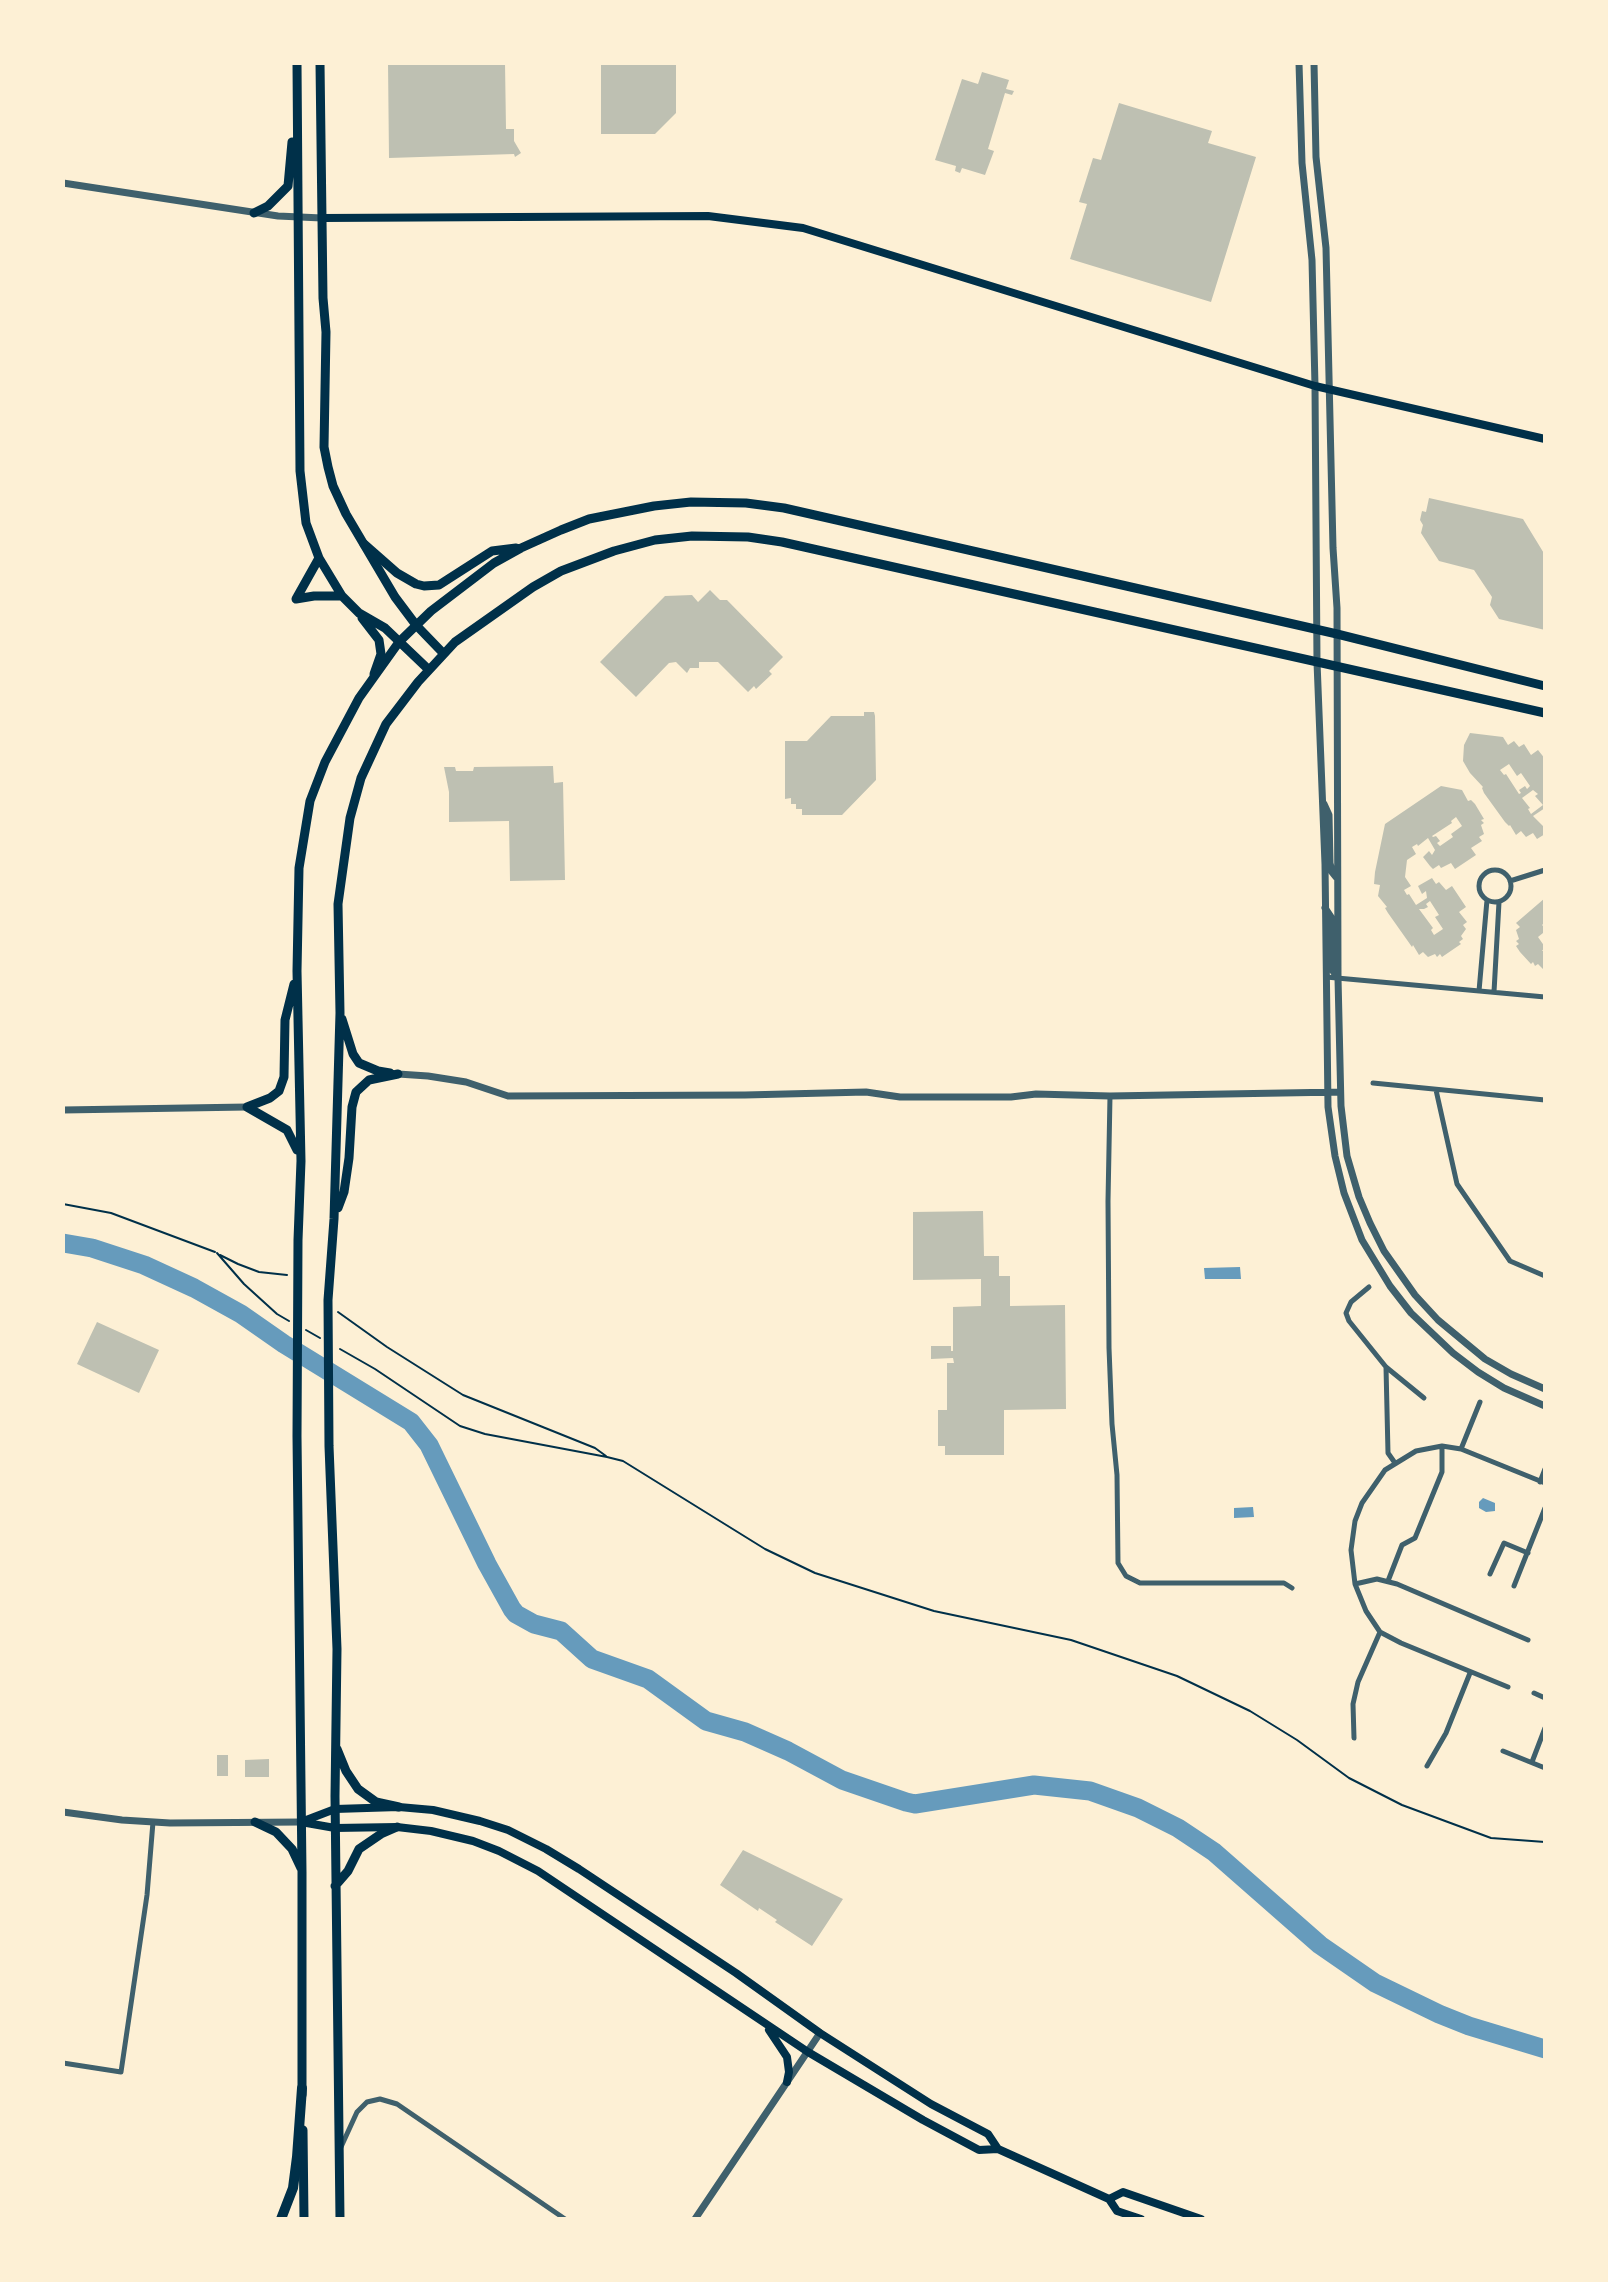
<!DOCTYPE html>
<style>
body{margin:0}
#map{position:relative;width:1608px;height:2282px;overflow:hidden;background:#fdf0d5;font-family:"Sofia Sans Condensed",sans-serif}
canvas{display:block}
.frame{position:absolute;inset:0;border:65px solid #fdf0d5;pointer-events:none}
</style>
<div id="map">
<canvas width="1608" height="2282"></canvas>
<div class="frame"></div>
</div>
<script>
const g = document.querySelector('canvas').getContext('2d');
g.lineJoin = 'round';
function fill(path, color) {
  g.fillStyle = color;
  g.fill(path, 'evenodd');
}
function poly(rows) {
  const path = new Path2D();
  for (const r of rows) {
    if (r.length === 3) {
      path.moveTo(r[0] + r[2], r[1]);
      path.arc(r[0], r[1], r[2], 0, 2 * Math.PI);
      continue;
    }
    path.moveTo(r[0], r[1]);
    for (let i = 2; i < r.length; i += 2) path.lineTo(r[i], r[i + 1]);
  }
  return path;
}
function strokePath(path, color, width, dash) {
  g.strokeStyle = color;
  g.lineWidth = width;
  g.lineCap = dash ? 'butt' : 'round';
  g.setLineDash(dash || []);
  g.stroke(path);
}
const water = poly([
 [1240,1267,1241,1279,1205,1279,1204,1268],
 [1483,1498,1495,1503,1495,1511,1486,1512,1479,1508,1479,1502],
 [1253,1507,1254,1517,1234,1518,1234,1508]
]);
const river = poly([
 [63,1243,92,1248,144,1265,194,1288,241,1314,284,1344,411,1422,429,1445,487,1564,512,1609,516,1614,534,1624,561,1631,592,1659,648,1679,706,1721,745,1732,788,1751,842,1780,906,1802,915,1804,1034,1785,1090,1791,1138,1808,1178,1828,1214,1852,1320,1945,1375,1983,1439,2014,1469,2026,1545,2049]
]);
const building = poly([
 [388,63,505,63,506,129,514,129,514,141,521,153,515,157,514,154,389,158],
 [601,63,676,63,676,113,655,134,601,134],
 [982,72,1009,80,1006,89,1014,91,1012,95,1005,93,988,149,994,151,985,175,962,168,960,173,955,171,956,166,935,160,962,79,978,84],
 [1119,103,1212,131,1208,143,1256,157,1211,302,1070,259,1087,204,1079,202,1093,158,1101,160],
 [1429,498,1523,519,1545,555,1545,630,1499,619,1490,605,1492,597,1474,570,1439,561,1421,533,1423,525,1420,520,1422,511,1426,512],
 [710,590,720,600,727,600,783,657,769,671,772,674,756,689,754,686,748,692,718,662,699,662,699,668,690,668,687,673,676,662,669,663,636,697,600,662,665,596,692,595,698,602],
 [864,712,874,712,875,716,876,780,842,815,802,815,802,809,796,809,796,804,791,804,791,798,785,799,785,741,807,741,831,716,864,716],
 [1470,733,1503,737,1508,745,1514,741,1519,747,1524,744,1531,755,1538,750,1542,755,1545,759,1545,808,1533,816,1544,827,1545,834,1537,839,1533,833,1526,837,1521,831,1516,835,1510,825,1509,826,1505,822,1484,793,1482,788,1483,787,1470,773,1463,761,1464,745],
 [1509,764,1517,776,1521,773,1530,786,1527,789,1525,786,1519,790,1521,793,1519,794,1506,774,1504,775,1500,770],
 [1533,790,1538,794,1535,796,1543,805,1531,814,1528,809,1530,808,1522,798],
 [553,766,554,783,563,782,565,880,510,881,509,821,449,822,449,792,444,767,455,767,456,771,473,771,474,767],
 [1441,786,1462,790,1468,801,1471,800,1475,804,1484,819,1481,820,1484,823,1481,825,1484,834,1479,837,1482,841,1471,848,1476,855,1455,869,1451,863,1441,868,1439,865,1433,869,1430,866,1423,857,1429,851,1432,855,1435,850,1428,838,1418,846,1417,844,1412,847,1416,854,1407,860,1405,877,1411,886,1404,890,1407,895,1409,894,1416,905,1427,898,1426,891,1422,894,1418,886,1432,878,1436,884,1439,882,1446,890,1452,886,1466,907,1459,912,1467,922,1463,925,1466,929,1461,936,1463,939,1459,942,1461,944,1442,957,1440,954,1437,957,1435,954,1428,957,1423,952,1419,955,1413,945,1412,947,1388,913,1385,908,1387,907,1378,896,1380,885,1374,884,1375,872,1385,824],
 [1456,817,1462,826,1451,834,1453,837,1440,846,1437,843,1440,841,1436,836,1433,837,1432,836,1452,823,1451,821],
 [1430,901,1439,915,1435,917,1443,929,1434,935,1431,930,1433,928,1419,909,1424,909,1428,907,1426,904],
 [1545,898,1545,922,1542,925,1545,928,1545,937,1543,933,1538,937,1545,947,1542,951,1545,951,1545,971,1538,964,1535,966,1533,962,1531,964,1520,952,1516,946,1519,944,1516,941,1519,939,1516,930,1520,927,1516,923],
 [983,1211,984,1256,999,1256,999,1276,1010,1276,1010,1306,1065,1305,1066,1409,1004,1410,1004,1455,945,1455,945,1446,938,1446,938,1410,947,1410,947,1363,954,1363,953,1358,931,1359,931,1346,951,1346,951,1351,953,1351,953,1307,981,1306,981,1279,913,1280,913,1212],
 [97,1322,159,1350,139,1393,77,1364],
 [217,1755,228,1755,228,1776,217,1776],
 [269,1759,269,1777,245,1777,245,1760],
 [743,1850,843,1899,812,1946,775,1922,777,1920,759,1908,758,1911,720,1885]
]);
const path = poly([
 [63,1204,111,1213,215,1252],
 [217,1253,244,1284,277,1314,289,1321],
 [220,1255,238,1264,259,1272,287,1275],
 [338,1312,387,1347,463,1395,595,1448,606,1456],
 [306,1330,320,1338],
 [340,1349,375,1369,460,1426,485,1434,607,1457,623,1461,765,1549,815,1573,934,1611,1071,1640,1177,1676,1250,1711,1297,1740,1349,1778,1402,1805,1491,1838,1545,1842]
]);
const minor = poly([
 [1495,886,16],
 [1510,881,1545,870],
 [1326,977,1545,997],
 [1479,991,1487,900],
 [1494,992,1499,902],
 [1373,1083,1545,1100],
 [1436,1090,1457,1184,1510,1261,1545,1276],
 [1110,1096,1108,1201,1109,1348,1112,1424,1117,1475,1118,1563,1126,1576,1140,1583,1284,1583,1292,1588],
 [1369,1287,1351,1302,1346,1313,1349,1321,1386,1367,1424,1398],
 [1386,1367,1388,1453,1395,1463],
 [1461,1449,1480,1402],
 [1540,1482,1545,1469],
 [1490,1574,1504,1543,1528,1553],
 [1388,1581,1402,1545,1415,1538,1442,1472,1442,1446],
 [1355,1584,1377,1579,1397,1584,1528,1640],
 [1514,1586,1545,1508],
 [1508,1687,1401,1643,1380,1632,1366,1611,1355,1584,1351,1550,1355,1521,1362,1503,1385,1470,1416,1451,1442,1446,1461,1449,1545,1483],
 [1534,1693,1545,1698],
 [1354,1738,1353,1704,1358,1682,1380,1632],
 [1503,1751,1545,1768],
 [1532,1762,1545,1728],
 [1427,1766,1446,1733,1470,1673],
 [63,2063,121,2072,147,1895,153,1822],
 [341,2147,357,2112,367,2102,380,2099,397,2104,565,2219]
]);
const tertiary = poly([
 [1299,63,1302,163,1312,260,1315,386,1317,662,1325,864,1328,1107,1335,1156,1344,1193,1362,1240,1390,1286,1411,1313,1453,1353,1478,1372,1504,1388,1545,1406],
 [1314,63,1316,157,1326,248,1333,548,1337,608,1338,978,1341,1106,1347,1156,1359,1197,1370,1223,1384,1251,1415,1295,1438,1320,1485,1359,1511,1374,1545,1389],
 [63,183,278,216,322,218],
 [1324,804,1329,815,1330,863,1332,872,1336,877],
 [1325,908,1331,917,1331,968,1337,977],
 [398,1074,428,1076,466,1082,508,1096,745,1095,866,1092,900,1097,1011,1097,1036,1094,1110,1096,1340,1092],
 [63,1110,247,1107],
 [63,1812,122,1820,170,1823,301,1822],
 [695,2219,820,2033]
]);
const secondary = poly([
 [322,218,708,216,803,228,1315,386,1545,439],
 [301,1822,335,1828,397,1827,431,1831,473,1841,499,1851,538,1871,808,2052,923,2120,979,2150,998,2149,1109,2199,1117,2211,1141,2219],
 [301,1822,335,1809,399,1807,433,1810,480,1821,508,1830,546,1849,579,1869,736,1973,820,2033,931,2104,988,2134,998,2149],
 [769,2030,787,2057,789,2072,787,2082],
 [1109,2199,1123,2192,1201,2219]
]);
const primary = poly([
 [297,63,300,471,306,523,319,558,342,596,359,613,385,628,428,669],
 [320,63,323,298,326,332,324,447,328,467,333,486,346,514,395,597,416,625,443,653],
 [254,213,268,206,288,186,292,142],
 [296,599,319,558],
 [296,599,314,596,342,596],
 [362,618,379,640,381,654,374,674]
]);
const trunk = poly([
 [364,544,397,573,416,584,424,586,439,585,492,551,516,548],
 [342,1019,353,1054,359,1063,378,1071,390,1073],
 [247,1107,270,1098,279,1091,284,1077,285,1020,294,984],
 [247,1107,287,1130,297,1150],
 [338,1208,344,1192,349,1158,352,1107,356,1092,369,1080,398,1074],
 [337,1749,346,1771,358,1789,376,1802,399,1807],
 [255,1822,276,1832,292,1849,301,1868],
 [335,1886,348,1871,359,1849,381,1834,397,1827],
 [302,2095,302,1872,297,1436,298,1240,301,1161,297,971,299,868,310,801,325,762,359,698,399,642,431,611,494,563,521,548,561,530,589,519,654,506,691,502,746,503,784,508,1337,634,1545,686],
 [303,2130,304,2219],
 [340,2219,335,1796,337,1649,329,1446,328,1300,334,1219,340,1013,338,904,350,818,361,778,386,724,418,682,455,642,533,587,561,571,614,551,655,540,692,536,748,537,782,542,1545,713]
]);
const motorway = poly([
 [281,2219,293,2188,297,2157,302,2088]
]);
fill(water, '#669bbc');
strokePath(river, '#669bbc', 19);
fill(building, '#bec0b2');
strokePath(path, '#003049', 2);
strokePath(minor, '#3f606c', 5);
strokePath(tertiary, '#3f606c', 7);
strokePath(secondary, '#003049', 8);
strokePath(primary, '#003049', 9);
strokePath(trunk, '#003049', 9);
strokePath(motorway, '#003049', 10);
</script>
